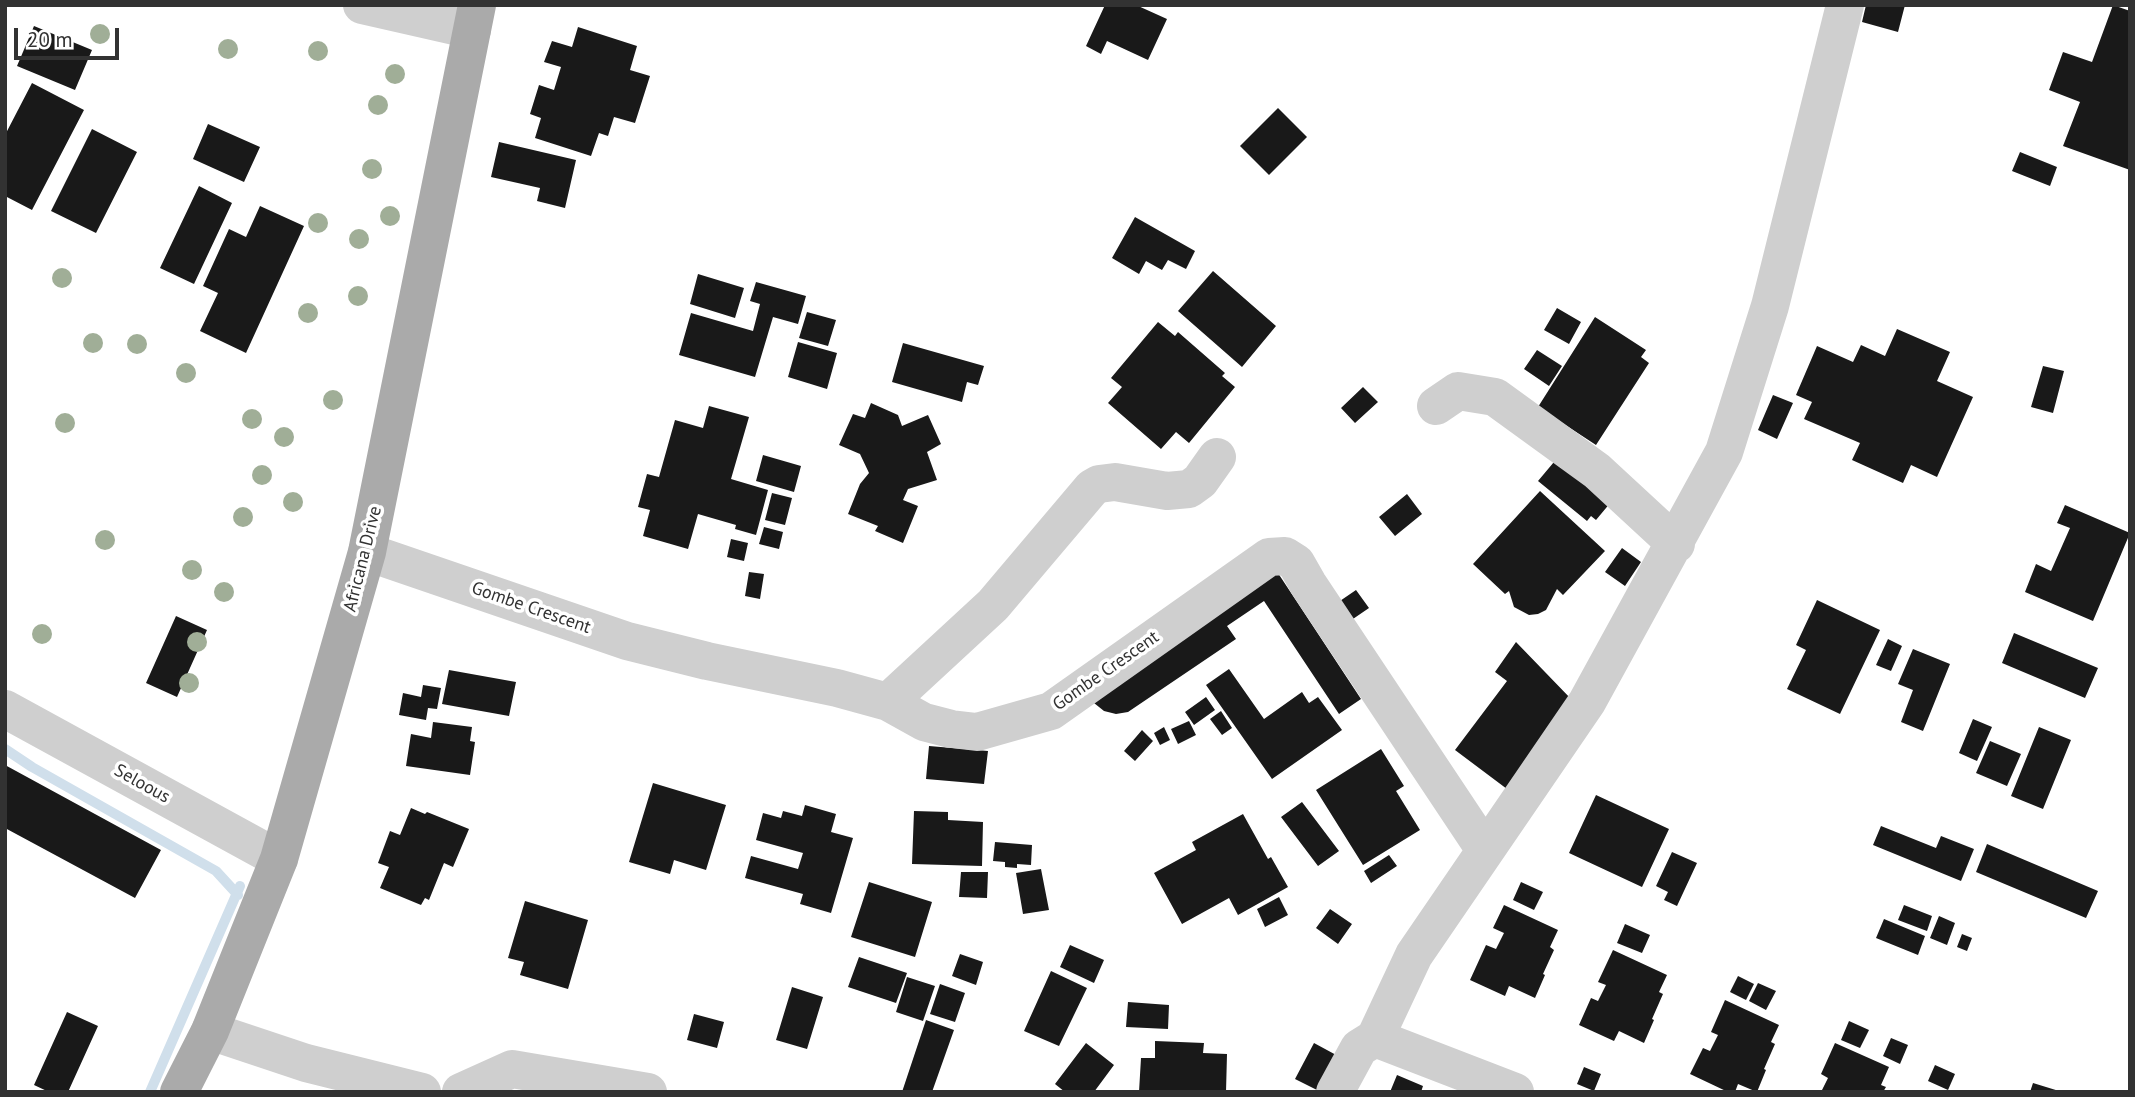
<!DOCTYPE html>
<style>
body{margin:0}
#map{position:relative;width:2135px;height:1097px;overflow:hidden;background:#fff;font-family:"PT Sans",sans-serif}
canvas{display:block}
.frame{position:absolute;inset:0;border:7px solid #323232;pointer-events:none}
.scale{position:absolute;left:14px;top:28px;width:105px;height:32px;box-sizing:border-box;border:4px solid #323232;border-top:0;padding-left:9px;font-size:21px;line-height:24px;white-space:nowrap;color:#323232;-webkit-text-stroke:5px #fff;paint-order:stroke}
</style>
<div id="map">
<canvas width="2135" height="1097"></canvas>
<div class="frame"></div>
<div class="scale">20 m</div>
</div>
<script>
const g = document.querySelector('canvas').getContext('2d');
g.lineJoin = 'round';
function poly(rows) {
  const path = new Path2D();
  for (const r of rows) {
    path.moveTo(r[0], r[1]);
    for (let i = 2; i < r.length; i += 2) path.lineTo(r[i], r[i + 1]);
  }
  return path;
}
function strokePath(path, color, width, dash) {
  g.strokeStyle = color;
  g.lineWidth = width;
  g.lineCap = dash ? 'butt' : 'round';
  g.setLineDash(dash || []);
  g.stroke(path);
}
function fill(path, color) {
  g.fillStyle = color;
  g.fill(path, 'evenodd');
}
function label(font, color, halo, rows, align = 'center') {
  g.font = font + ' "PT Sans",sans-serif';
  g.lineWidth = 7;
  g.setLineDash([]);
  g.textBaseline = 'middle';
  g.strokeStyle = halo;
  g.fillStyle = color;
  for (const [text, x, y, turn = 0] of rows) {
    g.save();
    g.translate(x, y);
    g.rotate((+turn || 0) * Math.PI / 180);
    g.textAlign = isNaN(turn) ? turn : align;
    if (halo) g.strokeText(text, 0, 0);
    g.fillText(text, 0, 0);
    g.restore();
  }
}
const stream = poly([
 [5,749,32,767,216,871,238,895],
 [150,1092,240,886]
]);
const building = poly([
 [1105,5,1136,5,1167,19,1148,60,1107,41,1101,54,1086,46],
 [1866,5,1905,5,1898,32,1862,22],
 [2113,5,2130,11,2130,170,2063,146,2080,102,2049,90,2063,52,2092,62],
 [34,26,92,50,75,90,17,66],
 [578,27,637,46,630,70,650,76,635,123,614,117,608,136,599,133,591,156,535,138,541,118,530,114,539,85,554,90,561,67,544,62,552,41,572,47],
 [32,83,84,110,32,210,5,196,5,135],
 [1278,108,1307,137,1269,175,1240,146],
 [208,124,260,147,244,182,193,159],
 [92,129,137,152,96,233,51,211],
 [499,142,576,160,565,208,537,201,540,188,491,177],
 [2020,152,2057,167,2050,186,2012,171],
 [199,186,232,203,194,284,160,268],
 [260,206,304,226,246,353,200,331,218,293,203,286,229,229,246,237],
 [1135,217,1195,251,1186,269,1168,260,1162,270,1146,261,1139,274,1112,258],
 [1213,271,1276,326,1242,367,1178,311],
 [698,274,744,288,735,318,690,304],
 [756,282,806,296,798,324,773,317,755,377,679,355,691,313,753,331,760,304,750,301],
 [1557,308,1581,322,1569,344,1544,330],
 [807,312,836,320,828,346,799,338],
 [1595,317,1646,350,1641,357,1649,363,1596,445,1538,407],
 [1158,322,1175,336,1178,332,1225,373,1222,376,1235,387,1189,443,1176,432,1161,449,1108,403,1122,387,1111,378],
 [1897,329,1950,352,1937,381,1973,397,1937,477,1911,465,1903,483,1852,460,1860,443,1804,419,1812,402,1796,395,1817,346,1853,362,1861,345,1885,356],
 [798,342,837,353,827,389,788,377],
 [903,343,984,366,978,385,967,382,962,402,892,382],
 [1537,350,1562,366,1549,386,1524,369],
 [2043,366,2064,371,2053,413,2031,407],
 [1363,387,1378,402,1355,423,1341,408],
 [1773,395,1793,403,1777,439,1758,430],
 [871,403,898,415,902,426,928,415,941,444,927,452,937,480,908,489,903,500,918,506,903,543,875,531,878,526,848,514,860,484,869,473,860,454,839,445,853,414,865,418],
 [709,406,749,417,731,479,768,490,756,535,735,529,736,525,698,514,688,549,643,536,650,510,638,507,647,474,659,477,675,420,703,428],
 [763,455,801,466,794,492,756,481],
 [1559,456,1611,502,1596,520,1591,516,1587,521,1538,481],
 [1540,491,1605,551,1563,595,1557,589,1546,610,1538,614,1529,615,1514,607,1509,591,1505,594,1473,564],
 [772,493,792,498,785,525,765,520],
 [1407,494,1422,514,1395,536,1379,517],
 [2065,505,2130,533,2093,621,2025,592,2036,564,2051,571,2070,528,2057,523],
 [764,527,783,532,779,549,759,544],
 [731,539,748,543,744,561,727,557],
 [1622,548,1641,562,1625,586,1605,572],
 [1274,567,1361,699,1339,714,1264,601,1227,626,1236,639,1128,712,1116,714,1104,711,1094,703],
 [749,572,764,574,760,599,745,596],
 [1356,590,1369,608,1350,621,1337,603],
 [1817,600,1880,630,1840,714,1787,689,1806,650,1796,645],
 [176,616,207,630,177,697,146,683],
 [2014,633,2098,668,2085,698,2002,663],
 [1888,639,1902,646,1891,671,1876,665],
 [1516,642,1573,701,1507,789,1455,750,1507,681,1495,672],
 [1913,649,1950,664,1923,731,1901,722,1913,690,1898,684],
 [1229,669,1264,719,1302,692,1309,703,1318,697,1342,730,1272,779,1206,685],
 [449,670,516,682,509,716,442,704],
 [423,685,441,688,437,709,428,708,426,720,399,715,403,693,421,697],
 [1206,697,1215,710,1194,725,1185,712],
 [1221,711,1232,728,1222,735,1210,719],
 [1973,719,1992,727,1977,761,1959,753],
 [1189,721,1196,735,1178,744,1171,729],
 [433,722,472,727,470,741,475,742,470,775,406,766,411,734,431,738],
 [1164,727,1170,740,1160,745,1154,733],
 [2039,727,2071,740,2043,809,2011,796],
 [1142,730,1153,741,1135,761,1124,751],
 [1990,741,2021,754,2007,786,1976,773],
 [929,746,988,751,984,784,926,779],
 [1381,749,1404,786,1396,791,1420,830,1363,865,1316,790],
 [5,765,161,850,135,898,5,828],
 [653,783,726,805,706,870,674,860,670,874,629,862],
 [1596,795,1669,829,1642,887,1569,853],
 [1302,802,1339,851,1318,866,1281,817],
 [805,805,836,814,831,832,853,838,831,913,800,904,803,894,745,878,751,856,798,869,803,853,756,840,763,813,781,818,783,811,802,816],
 [411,808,425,814,427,812,469,829,453,867,444,863,429,900,425,898,421,905,380,888,389,867,378,863,390,831,400,835],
 [914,811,948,812,948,820,983,822,982,866,912,864],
 [1243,814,1268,859,1271,857,1288,887,1238,915,1229,898,1182,924,1154,873,1196,850,1192,842],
 [1881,826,1936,848,1941,836,1974,849,1961,881,1873,845],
 [995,842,1032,845,1031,865,1017,864,1017,868,1005,867,1005,862,993,861],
 [1987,844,2098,891,2086,918,1976,872],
 [1672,852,1697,863,1677,906,1664,900,1668,892,1656,886],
 [1389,855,1397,866,1371,883,1364,871],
 [1041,869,1049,910,1023,914,1016,873],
 [961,872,988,872,987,898,959,897],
 [869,882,932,902,915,957,851,937],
 [1521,882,1543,892,1534,910,1513,900],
 [1279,897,1288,915,1265,927,1257,909],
 [525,901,588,920,568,989,520,975,524,962,508,958],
 [1504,905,1558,930,1550,947,1554,950,1543,974,1545,975,1535,998,1509,986,1505,996,1470,980,1486,945,1496,949,1504,933,1493,928],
 [1904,905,1932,916,1927,931,1898,920],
 [1330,909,1352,924,1338,944,1316,928],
 [1939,916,1955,923,1947,945,1930,938],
 [1884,919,1925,936,1918,955,1876,938],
 [1625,924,1650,935,1642,953,1617,943],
 [1962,934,1972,938,1967,951,1957,947],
 [1070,945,1104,960,1094,983,1060,967],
 [1613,950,1667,975,1659,992,1663,994,1652,1019,1654,1020,1644,1043,1619,1031,1614,1041,1579,1025,1591,998,1598,1001,1606,985,1598,982],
 [960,954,983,962,976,985,952,976],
 [859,957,907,973,896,1003,848,987],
 [1051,971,1087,988,1059,1046,1024,1031],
 [1738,976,1754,984,1746,1000,1730,992],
 [907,977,935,986,923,1021,896,1012],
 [1758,983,1776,991,1766,1010,1749,1001],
 [940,984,965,993,955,1022,930,1014],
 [792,987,823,997,807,1049,776,1040],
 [1725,1000,1779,1025,1771,1042,1775,1044,1764,1069,1766,1070,1757,1092,1738,1084,1735,1092,1728,1092,1690,1074,1703,1048,1710,1051,1718,1035,1711,1032],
 [1128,1002,1169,1005,1168,1029,1126,1027],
 [67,1012,98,1026,68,1092,49,1092,34,1085],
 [694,1014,724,1022,717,1048,687,1040],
 [926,1020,954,1030,932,1092,902,1092],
 [1849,1021,1869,1030,1860,1048,1841,1040],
 [1891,1038,1908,1045,1900,1064,1883,1056],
 [1155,1041,1204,1043,1203,1053,1227,1054,1226,1092,1139,1092,1141,1058,1155,1058],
 [1086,1043,1114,1065,1094,1092,1065,1092,1055,1084],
 [1314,1043,1338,1056,1319,1091,1295,1079],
 [1835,1043,1889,1067,1881,1085,1886,1087,1883,1092,1821,1092,1828,1078,1821,1074],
 [1935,1065,1955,1074,1948,1090,1928,1081],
 [1584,1067,1601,1074,1594,1091,1577,1084],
 [1397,1075,1423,1086,1421,1092,1390,1092],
 [2033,1083,2059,1091,2059,1092,2030,1092]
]);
const minor = poly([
 [362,5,472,30],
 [1436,406,1458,391,1495,397,1597,471,1676,544],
 [367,552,627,641,707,661,837,688,888,702,924,722,951,729,977,732,1051,711,1269,557,1285,556,1296,563,1308,584,1485,850],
 [888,702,993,605,1092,488,1099,484,1115,482,1167,491,1189,489,1200,481,1217,457],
 [5,709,279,859],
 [210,1031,306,1063,422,1092],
 [1375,1038,1515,1092],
 [461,1092,512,1069,648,1092],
 [1335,1092,1359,1048,1375,1038,1414,955,1587,702,1724,452,1770,306,1845,5]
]);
const major = poly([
 [179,1092,210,1031,279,859,367,552,477,5]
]);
const trees = [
 [100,34],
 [228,49],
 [318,51],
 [395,74],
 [378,105],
 [372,169],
 [390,216],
 [318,223],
 [359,239],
 [62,278],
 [358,296],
 [308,313],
 [93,343],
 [137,344],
 [186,373],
 [333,400],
 [252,419],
 [65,423],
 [284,437],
 [262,475],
 [293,502],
 [243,517],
 [105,540],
 [192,570],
 [224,592],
 [42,634],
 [197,642],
 [189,683]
];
const streetNames = [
 ["Africana Drive",363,559,-76],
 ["Gombe Crescent",531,608,19],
 ["Gombe Crescent",1106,671,-35],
 ["Seloous",142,784,29]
];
strokePath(stream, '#d0dfeb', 10);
fill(building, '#191919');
strokePath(minor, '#cfcfcf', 38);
strokePath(major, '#aaa', 38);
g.fillStyle = '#a0ae97';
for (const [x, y] of trees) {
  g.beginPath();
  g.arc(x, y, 10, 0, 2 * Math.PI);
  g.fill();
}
label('18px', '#323232', '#fff', streetNames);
</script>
